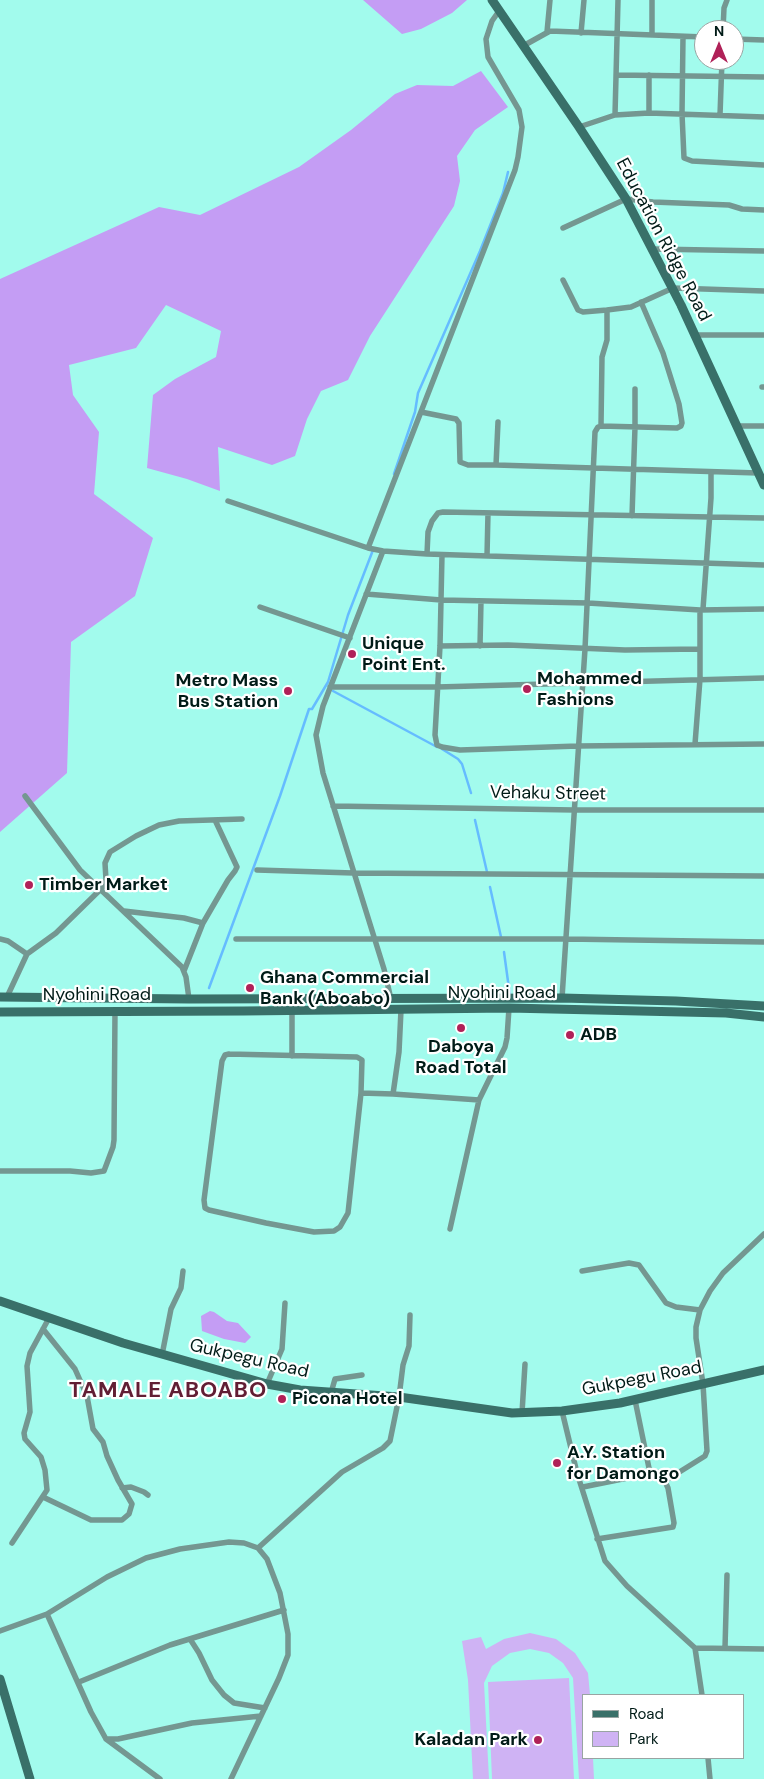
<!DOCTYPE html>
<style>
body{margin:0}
#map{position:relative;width:764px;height:1779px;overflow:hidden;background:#a2fbed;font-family:"DM Sans",sans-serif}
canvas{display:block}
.legend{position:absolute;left:582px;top:1694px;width:162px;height:65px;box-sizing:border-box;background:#fff;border:1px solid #99a4a2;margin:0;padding:6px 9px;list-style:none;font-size:15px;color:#001b17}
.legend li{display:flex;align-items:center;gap:10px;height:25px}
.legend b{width:25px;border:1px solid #99a4a2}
.north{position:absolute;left:694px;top:20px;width:50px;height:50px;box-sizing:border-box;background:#fff;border:1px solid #99a4a2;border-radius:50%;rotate:0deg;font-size:14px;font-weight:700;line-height:20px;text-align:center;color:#001b17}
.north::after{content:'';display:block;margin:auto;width:18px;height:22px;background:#b02158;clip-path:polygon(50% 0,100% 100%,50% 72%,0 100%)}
</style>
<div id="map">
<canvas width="764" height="1779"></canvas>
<ul class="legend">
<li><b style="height:6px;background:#397069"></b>Road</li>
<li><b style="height:14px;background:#cfb3f4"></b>Park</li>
</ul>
<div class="north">N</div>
</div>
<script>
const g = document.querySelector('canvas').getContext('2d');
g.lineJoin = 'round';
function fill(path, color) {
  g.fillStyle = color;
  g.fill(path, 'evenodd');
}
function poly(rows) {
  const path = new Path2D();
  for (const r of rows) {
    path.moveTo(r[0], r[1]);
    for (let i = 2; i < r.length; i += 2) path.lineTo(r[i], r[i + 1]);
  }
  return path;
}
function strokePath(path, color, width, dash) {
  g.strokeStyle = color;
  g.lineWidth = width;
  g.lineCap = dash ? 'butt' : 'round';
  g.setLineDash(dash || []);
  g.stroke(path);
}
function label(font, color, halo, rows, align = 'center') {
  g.font = font + ' "DM Sans",sans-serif';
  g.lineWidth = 4.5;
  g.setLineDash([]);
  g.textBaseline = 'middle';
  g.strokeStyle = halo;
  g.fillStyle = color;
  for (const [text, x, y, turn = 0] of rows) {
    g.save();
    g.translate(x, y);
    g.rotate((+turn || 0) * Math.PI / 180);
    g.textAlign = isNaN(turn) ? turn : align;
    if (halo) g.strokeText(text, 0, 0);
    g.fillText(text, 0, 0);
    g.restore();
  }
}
const green = poly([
 [530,1633,556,1639,575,1653,588,1673,590,1695,583,1695,583,1758,593,1758,594,1779,579,1779,573,1678,563,1663,549,1653,530,1649,510,1653,492,1666,484,1683,489,1779,473,1779,468,1680,462,1641,481,1637,486,1649,504,1639],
 [569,1678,574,1779,492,1779,488,1682]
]);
const forest = poly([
 [363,0,467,0,452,13,421,29,402,34],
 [481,71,508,107,475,130,457,156,460,181,454,206,370,336,348,380,321,391,307,419,295,456,272,465,218,447,220,491,187,479,147,468,153,395,175,379,216,357,221,331,166,305,136,348,69,365,73,395,99,432,94,494,153,538,135,596,71,642,67,773,0,832,0,279,159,207,200,215,299,167,351,130,395,94,417,85,453,86],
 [210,1311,214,1312,227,1321,238,1323,251,1337,245,1343,224,1339,202,1331,201,1316]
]);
const stream = poly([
 [394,474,415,412,418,393,480,251,503,193,508,172],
 [333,691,437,747],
 [442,749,458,759,462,764,471,793],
 [475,820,487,872],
 [490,887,501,937],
 [504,952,510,996],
 [209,988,280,796,309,709,312,709,328,682,348,615,373,550]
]);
const street = poly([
 [723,30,724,8,727,0],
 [547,32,550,0],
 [581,33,584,0],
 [652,35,652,0],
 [683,37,682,114,684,158,692,161,764,165],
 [734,39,764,40],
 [523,46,550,31,704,37],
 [616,75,764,77],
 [649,113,649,75],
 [615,115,618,0],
 [720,115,722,60],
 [579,127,615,115,649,113,764,117],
 [563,228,626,199,653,202,729,205,742,209,764,210],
 [653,249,764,251],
 [563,280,578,310,583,312,607,310],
 [695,335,764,335],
 [762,387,764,387],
 [421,412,456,419,459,423,460,462,468,465,496,465,498,422],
 [601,426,677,428,681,426,682,423,679,404,663,353,641,302],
 [737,426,764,426],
 [496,465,758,473],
 [228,501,368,548,383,551,427,554,764,565],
 [632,516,635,427,635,389],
 [368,548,515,170,518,157,522,127,519,110,488,57,486,39,492,21,499,11],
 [383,551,323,706,316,735,323,773,384,969,391,999],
 [427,554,428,532,432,521,438,513,443,512,764,518],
 [442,555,440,646,435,735,437,745,442,747,460,750,578,746,764,744],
 [487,556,488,513],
 [366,594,441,600,588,603,700,610,764,609],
 [260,607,350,638],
 [703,609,711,498,711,472],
 [440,646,508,645,625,650,700,649],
 [480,646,481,601],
 [330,687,437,687,764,678],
 [695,744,700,679,700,610],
 [25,796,80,870,182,967,186,977,189,999],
 [333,806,574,810,764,810],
 [257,870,353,873,764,876],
 [124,911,184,918,203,923],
 [0,939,8,941,27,954],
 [236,939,566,939,764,942],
 [184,971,203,923,228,880,235,871,237,867,215,820],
 [7,997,27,954,56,933,103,887,106,880,105,863,110,852,136,836,159,825,179,821,242,819],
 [562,998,585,649,595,432,598,427,601,426,602,357,607,340,607,310,631,307,673,288,764,291],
 [401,1010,399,1052,393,1094,479,1100,505,1047,507,1038,509,1008],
 [292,1011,292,1056],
 [229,1054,357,1057,362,1060,361,1093,348,1213,340,1227,334,1231,314,1232,266,1223,209,1210,205,1208,204,1200,222,1061,225,1055,229,1054],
 [361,1093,393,1094],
 [0,1171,70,1171,91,1173,104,1171,113,1147,114,1140,115,1011],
 [450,1229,479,1100],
 [582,1271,629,1263,639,1265,666,1303,676,1307,700,1310],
 [162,1355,171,1309,181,1288,183,1271],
 [267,1384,282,1349,285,1303],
 [331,1393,335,1379,362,1375],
 [635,1400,650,1473],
 [562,1411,577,1473,605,1561,627,1586,695,1648,702,1695],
 [522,1413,525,1364],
 [665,1481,705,1456,707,1451,703,1384,696,1338,696,1327,700,1310,710,1291,723,1273,764,1234],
 [583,1487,657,1472,662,1475,668,1488,674,1523,673,1527,597,1539],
 [122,1488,131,1487,144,1492,148,1495],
 [43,1497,91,1520,122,1520,129,1514,132,1504,118,1480,107,1456,103,1442,93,1429,87,1396,75,1369,43,1329],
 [12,1543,47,1490,45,1470,41,1457,25,1439,24,1433,30,1412,27,1366,30,1353,49,1318],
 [258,1548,342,1472,383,1448,390,1441,399,1397,403,1365,409,1346,410,1315],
 [47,1614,91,1712,106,1739],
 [0,1631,47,1614,107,1577,146,1558,180,1549,229,1542,244,1543,258,1548,267,1559,280,1593,288,1634,288,1655,279,1678,231,1779],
 [190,1639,199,1653,212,1680,224,1695,234,1703,265,1708],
 [695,1648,764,1649],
 [725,1648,727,1575],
 [79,1682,170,1645,284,1610],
 [708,1758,710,1779],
 [160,1779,106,1739,118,1739,192,1723,261,1716]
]);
const secondary = poly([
 [492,0,579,127,626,199,681,305,764,485],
 [0,997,189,999,562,998,676,1001,764,1006],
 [0,1012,244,1011,509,1008,726,1013,764,1017],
 [0,1301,123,1343,267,1384,300,1390,399,1397,512,1413,562,1411,620,1403,764,1370],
 [0,1679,30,1779]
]);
const markers = [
 [352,654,5,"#b02158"],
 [527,689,5,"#b02158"],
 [288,691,5,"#b02158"],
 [29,885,5,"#b02158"],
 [250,988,5,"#b02158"],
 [461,1028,5,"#b02158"],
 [570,1035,5,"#b02158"],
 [282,1399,5,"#b02158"],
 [557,1463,5,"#b02158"],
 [538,1740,5,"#b02158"]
];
const streetNames = [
 ["Education Ridge Road",663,240,62],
 ["Vehaku Street",548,794,1],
 ["Nyohini Road",502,993],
 ["Nyohini Road",97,995],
 ["Gukpegu Road",249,1359,13],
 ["Gukpegu Road",642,1379,-11]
];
const poiNames = [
 ["Unique",362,644],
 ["Point Ent.",362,665],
 ["Mohammed",537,679],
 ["Fashions",537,700],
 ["Metro Mass",278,681,"right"],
 ["Bus Station",278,702,"right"],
 ["Timber Market",39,885],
 ["Ghana Commercial",260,978],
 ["Bank (Aboabo)",260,999],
 ["ADB",580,1035],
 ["Daboya",461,1047,"center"],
 ["Road Total",461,1068,"center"],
 ["Picona Hotel",292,1399],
 ["A.Y. Station",567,1453],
 ["for Damongo",567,1474],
 ["Kaladan Park",528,1740,"right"]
];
const districtNames = [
 ["TAMALE ABOABO",168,1391]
];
fill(green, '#cfb3f4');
fill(forest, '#c49df4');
strokePath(stream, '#65bcff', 2.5);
strokePath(street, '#749791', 5.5);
strokePath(secondary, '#397069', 9);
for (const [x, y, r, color] of markers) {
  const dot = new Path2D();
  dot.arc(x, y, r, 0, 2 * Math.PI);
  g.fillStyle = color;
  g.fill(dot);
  strokePath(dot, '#fff', 2);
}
label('18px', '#001b17', '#fff', streetNames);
label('bold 18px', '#001b17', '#fff', poiNames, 'left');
g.letterSpacing = '1px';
label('bold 22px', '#621e34', '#fff', districtNames);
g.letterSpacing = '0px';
</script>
